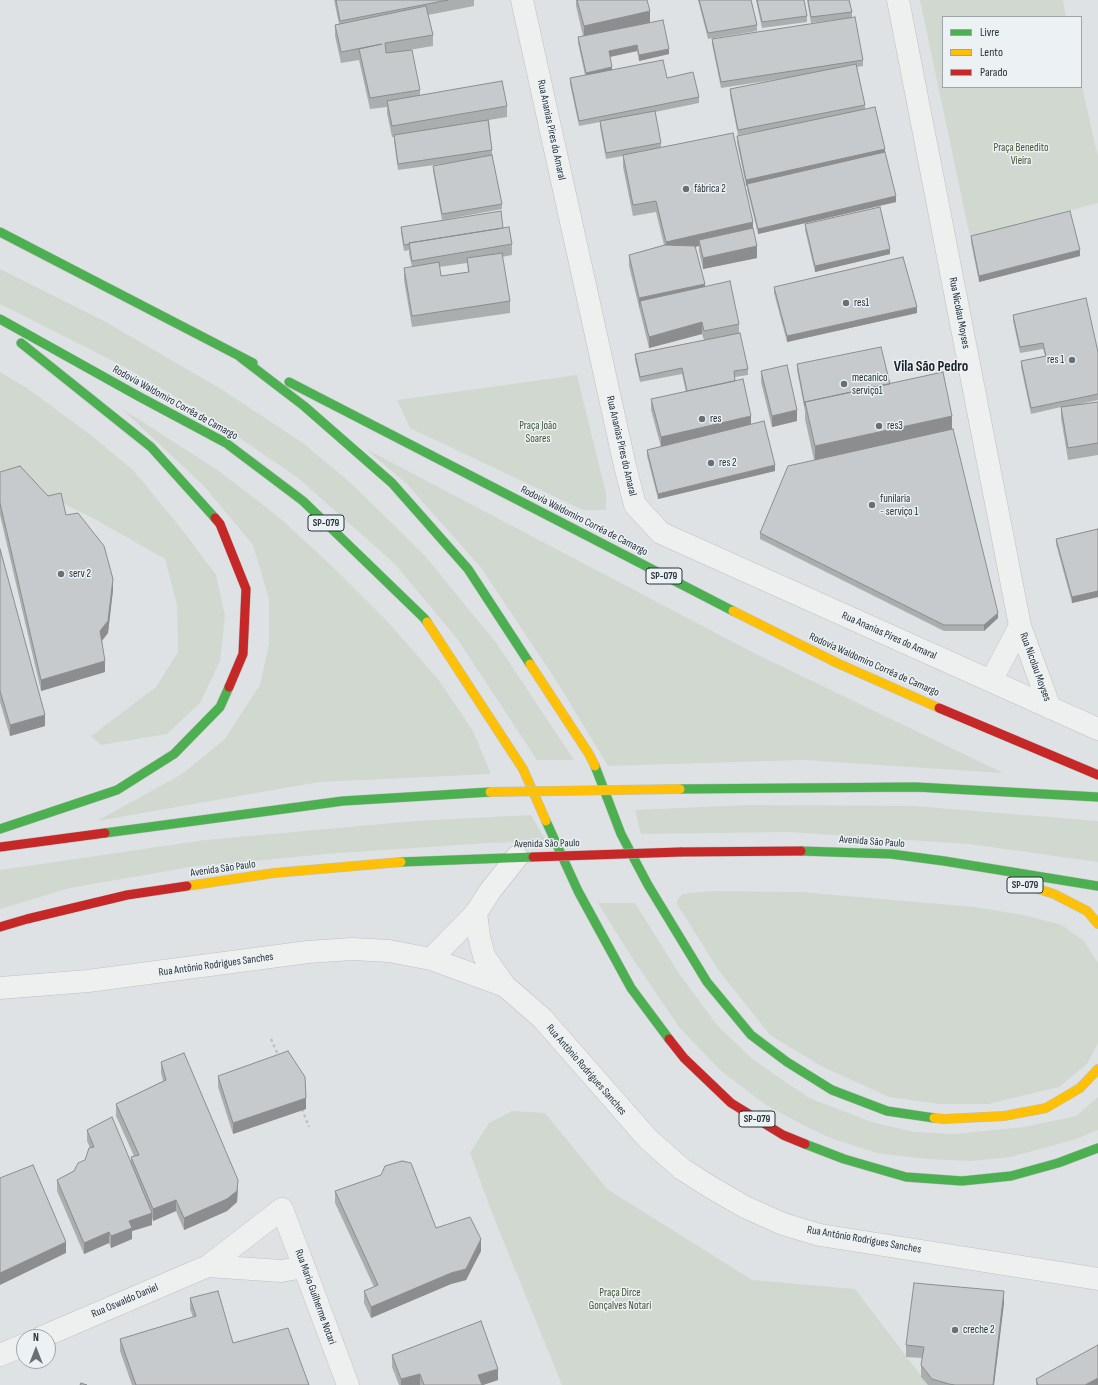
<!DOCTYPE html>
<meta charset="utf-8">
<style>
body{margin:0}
#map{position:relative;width:1098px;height:1385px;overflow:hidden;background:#dfe2e4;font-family:"Sofia Sans Condensed",sans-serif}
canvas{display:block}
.legend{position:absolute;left:942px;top:16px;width:140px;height:72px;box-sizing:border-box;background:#ecf1f4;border:1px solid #9da5aa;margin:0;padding:5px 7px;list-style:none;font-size:12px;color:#27323b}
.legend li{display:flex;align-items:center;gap:8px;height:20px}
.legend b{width:20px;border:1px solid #9da5aa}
.north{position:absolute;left:16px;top:1329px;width:40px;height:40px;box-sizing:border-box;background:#ecf1f4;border:1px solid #9da5aa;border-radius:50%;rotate:0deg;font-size:11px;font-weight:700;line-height:16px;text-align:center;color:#27323b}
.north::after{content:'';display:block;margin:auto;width:14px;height:18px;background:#677076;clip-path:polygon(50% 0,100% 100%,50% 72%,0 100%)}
</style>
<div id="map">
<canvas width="1098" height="1385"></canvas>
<ul class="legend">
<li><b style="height:5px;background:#4caf50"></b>Livre</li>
<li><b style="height:5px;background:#ffc107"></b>Lento</li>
<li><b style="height:5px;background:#c62828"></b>Parado</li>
</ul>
<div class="north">N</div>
</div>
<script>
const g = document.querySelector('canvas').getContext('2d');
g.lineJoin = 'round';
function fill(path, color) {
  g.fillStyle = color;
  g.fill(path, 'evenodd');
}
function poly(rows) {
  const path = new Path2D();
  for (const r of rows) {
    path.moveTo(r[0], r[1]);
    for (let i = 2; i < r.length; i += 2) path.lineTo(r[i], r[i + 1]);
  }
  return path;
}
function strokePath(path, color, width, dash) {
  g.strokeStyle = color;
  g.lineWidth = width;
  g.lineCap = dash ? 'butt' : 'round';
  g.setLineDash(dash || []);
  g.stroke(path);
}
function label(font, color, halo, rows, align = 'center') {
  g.font = font + ' "Sofia Sans Condensed",sans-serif';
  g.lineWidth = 3;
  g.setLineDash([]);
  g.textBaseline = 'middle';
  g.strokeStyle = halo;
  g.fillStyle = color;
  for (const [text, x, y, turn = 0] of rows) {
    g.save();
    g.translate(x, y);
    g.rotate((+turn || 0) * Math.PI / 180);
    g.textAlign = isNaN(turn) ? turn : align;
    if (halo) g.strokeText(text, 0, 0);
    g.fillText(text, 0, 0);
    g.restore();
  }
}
const green = poly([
 [920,0,1063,0,1066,17,943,17,943,87,1081,87,1081,82,1098,157,1098,203,970,237],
 [0,269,104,321,221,389,303,443,353,485,425,556,497,644,574,760,537,760,458,640,395,564,298,478,205,414,119,364,0,304],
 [0,372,27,388,92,436,134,471,180,527,216,575,225,616,220,661,200,703,167,734,101,745,91,736,156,687,178,652,177,605,165,559,91,517,0,473],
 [577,375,606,494,606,510,583,510,410,428,397,400],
 [121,408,219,471,281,519,336,570,387,621,438,679,473,731,491,774,319,782,97,821,182,774,224,740,260,685,269,644,269,599,253,545,204,486],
 [366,449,754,653,1003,773,803,760,608,766,559,685,482,569,408,485],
 [748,805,914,806,1098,821,1098,862,969,844,789,832,641,834,635,810],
 [531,815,546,841,488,843,326,854,190,867,70,888,0,909,0,870,205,840,415,821],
 [712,891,801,892,975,907,1023,915,1062,925,1084,941,1098,963,1098,1043,1087,1064,1059,1087,988,1104,940,1104,889,1097,821,1066,770,1035,719,971,677,904,678,899,682,894],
 [598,903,635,903,680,975,717,1025,751,1058,809,1098,872,1122,914,1132,955,1134,1024,1127,1076,1116,1098,1097,1098,1130,1076,1139,1011,1157,972,1161,926,1159,877,1153,833,1139,805,1126,766,1105,720,1070,679,1027,629,953],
 [512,1111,545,1113,607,1189,752,1280,855,1289,928,1385,562,1385,490,1208,470,1153,489,1123]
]);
const path = poly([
 [271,1039,279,1057],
 [302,1109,309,1127]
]);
const street = poly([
 [522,0,625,466,635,505,661,533,1098,729],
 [898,0,1020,626],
 [991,681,1020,626,1050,708],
 [476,913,479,936,484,956,505,986,542,1018,648,1139,682,1169,712,1188,745,1207,783,1224,820,1235,1098,1279],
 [431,959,476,913,490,891,517,857],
 [0,988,88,981,308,952,352,949,389,951,431,959,505,986],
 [304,1267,281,1271,208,1266,282,1209,304,1267,348,1385],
 [42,1337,208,1266],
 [0,1355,24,1345]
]);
const fast = poly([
 [0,232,253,363],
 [0,319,138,396,226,443,303,501,424,618,427,622],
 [21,343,151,447,215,518],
 [240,357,304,406,392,483,468,569,530,664],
 [289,382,733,611],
 [595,766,621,834,648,885,707,982,751,1035,787,1062,832,1090,887,1111,934,1118],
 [680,789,916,787,1098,797],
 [546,821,578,891,631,988,669,1039],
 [0,829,117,790,174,754,220,707,229,687],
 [105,833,343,801,490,792],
 [801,851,891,854,944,861,1098,886],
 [401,862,533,857],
 [805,1144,844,1159,906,1177,962,1181,1011,1176,1058,1163,1098,1148]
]);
const slow = poly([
 [733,611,837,663,939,708],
 [427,622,523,769,546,821],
 [530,664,589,754,595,766],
 [1026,885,1054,894,1087,911,1098,924],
 [187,886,274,873,401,862],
 [934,1118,944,1119,1004,1116,1046,1108,1080,1088,1098,1069]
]);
const jam = poly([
 [215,518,220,524,246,589,243,654,229,687],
 [939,708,1098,775],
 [0,847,105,833],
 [680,852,801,851],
 [0,927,27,919,127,895,187,886],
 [669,1039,684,1058,731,1103,783,1135,805,1144]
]);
const slowBridge = poly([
 [490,792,680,789]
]);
const jamBridge = poly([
 [533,857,680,852]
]);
const wall = poly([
 [334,0,474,0,474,6,428,15,433,35,433,46,409,50,420,90,420,95,507,106,507,117,489,120,492,150,492,155,502,204,502,209,442,220,433,171,433,166,456,162,398,170,394,141,394,137,392,137,387,113,387,107,370,109,359,60,341,63,335,36,335,25,339,24],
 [576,0,647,0,650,23,669,54,639,61,637,51,610,57,612,70,667,78,699,97,699,103,655,112,661,143,661,148,753,228,757,258,703,269,699,251,699,246,695,247,705,287,739,324,739,333,748,369,748,375,735,377,735,381,751,424,775,471,658,499,647,456,647,450,661,447,651,410,651,399,686,392,682,374,640,382,635,360,635,354,704,340,702,334,649,348,629,266,629,255,664,245,656,212,633,216,623,167,623,156,606,159,600,127,600,122,579,126,570,84,570,78,585,75,578,43,578,37,583,36,576,6],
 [698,0,751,0,757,25,757,31,708,39],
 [756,0,804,0,807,16,807,22,762,28],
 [807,0,849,0,852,12,852,17,863,60,863,66,857,67,865,105,865,109,885,152,896,202,758,234,747,189,747,186,746,186,737,142,737,136,764,130,738,135,730,95,730,89,785,78,721,88,712,44,712,39,850,18,811,23],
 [805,224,890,254,815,272,805,230],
 [401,227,503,228,512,244,512,255,502,257,510,301,510,313,412,327,404,280,404,268,412,267,409,254,409,250,404,251,401,233],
 [467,263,468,272,441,276,439,267],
 [971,236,1080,256,979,282,971,242],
 [774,287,917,313,787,342,774,293],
 [1013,315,1098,352,1098,400,1075,405,1098,402,1098,455,1068,460,1061,418,1061,407,1031,414,1021,367,1021,361,1045,356,1043,349,1020,353,1013,321],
 [797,364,890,384,952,429,998,618,984,631,944,631,760,539,760,533,814,460,805,419,805,411,797,370],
 [761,371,797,421,772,427,761,382],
 [0,472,66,515,113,590,108,633,102,641,105,672,41,691,0,515],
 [1098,529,1098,597,1072,603,1056,544,1056,539],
 [0,549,45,726,10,736,0,702],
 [161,1062,238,1191,237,1202,227,1211,184,1230,176,1211,153,1221,152,1218,152,1225,132,1231,132,1239,111,1248,109,1243,84,1254,57,1191,57,1180,74,1171,85,1160,90,1148,87,1141,87,1130,131,1162,131,1157,134,1156,116,1116,116,1104,163,1081,161,1073],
 [218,1076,306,1109,233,1134,218,1087],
 [335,1191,436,1228,481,1251,466,1280,451,1284,371,1318,364,1303,364,1291,374,1287,335,1203],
 [190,1298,233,1343,309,1385,132,1385,120,1351,120,1339,193,1317,190,1309],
 [1004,1303,994,1385,928,1385,921,1377,921,1365,922,1358,906,1357,906,1345],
 [392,1355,498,1380,483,1385,399,1385,392,1367],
 [1036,1379,1098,1385,1036,1385]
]);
const shadedWall = poly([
 [650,11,650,23,584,37,584,26],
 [637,45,637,51,609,57,609,51],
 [669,49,669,54,639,61,639,55],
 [612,67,612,73,586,79,586,73],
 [885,149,885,154,747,184,747,186,746,186,746,180],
 [896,196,896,202,758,234,758,229],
 [753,222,753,234,699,240,699,246,666,253,666,242],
 [757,246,757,258,703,269,703,258],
 [890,249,890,254,815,272,815,266],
 [1080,250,1080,256,979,282,979,276],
 [705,284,705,295,640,301,639,309,639,298],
 [917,307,917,313,787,342,787,336],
 [702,322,702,334,649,348,649,337],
 [797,410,797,421,772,427,772,416],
 [751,416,751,427,661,449,661,437],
 [952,416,952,432,815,462,815,446],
 [775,465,775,471,658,499,658,494],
 [113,579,113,590,108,633,100,643,100,631],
 [1098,591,1098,597,1072,603,1072,597],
 [998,613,998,618,984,631,984,625],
 [105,661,105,672,41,691,41,680],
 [45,715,45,726,10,736,10,725],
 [306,1098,306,1109,233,1134,233,1123],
 [238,1180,237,1202,227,1211,184,1230,184,1218],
 [176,1200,176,1211,153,1221,153,1209],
 [152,1213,152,1225,132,1231,132,1239,111,1248,111,1236,129,1221],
 [109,1232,109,1243,84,1254,84,1243],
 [481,1239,481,1251,466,1280,451,1284,371,1318,371,1307,451,1273],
 [66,1242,66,1253,0,1285,0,1273],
 [1004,1291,1004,1303,994,1385,993,1385],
 [498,1369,498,1380,483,1385,478,1385,478,1375],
 [420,1374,420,1385,401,1385,401,1379],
 [1098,1378,1098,1385,1085,1385]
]);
const building = poly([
 [336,0,448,0,340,21,336,0],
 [577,0,647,0,650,11,584,26,577,0],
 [699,0,751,0,757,25,708,33,699,0],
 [757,0,804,0,807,16,762,22,757,0],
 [808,0,849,0,852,12,811,17,808,0],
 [426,6,433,35,385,43,386,53,412,50,420,90,370,98,359,49,382,44,341,52,335,25,426,6],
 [855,17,863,60,721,82,712,39,855,17],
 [663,20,669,49,639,55,637,45,609,51,612,67,586,73,578,37,663,20],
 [663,60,667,78,693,72,699,97,579,121,570,78,663,60],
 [856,64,865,105,738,130,730,89,856,64],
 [502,81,507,106,392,126,387,101,502,81],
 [875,107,885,149,746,180,737,136,875,107],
 [655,111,661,143,606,153,600,121,655,111],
 [488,120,492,150,398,164,394,135,488,120],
 [733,133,753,222,666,242,656,201,633,205,623,155,733,133],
 [885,152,896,196,758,229,747,184,885,152],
 [492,155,502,204,442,214,433,166,492,155],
 [880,207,890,249,815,266,805,224,880,207],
 [501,211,503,228,409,243,410,244,404,245,401,227,501,211],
 [1070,211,1080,250,979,276,971,236,1070,211],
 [509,227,512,244,412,261,409,243,509,227],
 [753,228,757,246,703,258,699,240,753,228],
 [665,245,695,246,705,284,639,298,629,255,665,245],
 [502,253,510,301,412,316,404,268,439,262,441,276,469,272,467,258,502,253],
 [903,257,917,307,787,336,774,287,903,257],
 [730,281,739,324,704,331,702,322,649,337,640,301,730,281],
 [1086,298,1098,352,1098,394,1031,408,1021,361,1046,356,1043,343,1020,347,1013,315,1086,298],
 [740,333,748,369,734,371,735,381,687,391,682,368,640,377,635,354,740,333],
 [881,347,890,384,805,402,805,406,797,364,881,347],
 [787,365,797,410,772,416,761,371,787,365],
 [943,372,952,416,815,446,805,402,943,372],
 [743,379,751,416,661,437,651,399,743,379],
 [1098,402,1098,443,1068,448,1061,407,1098,402],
 [764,421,775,465,658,494,647,450,764,421],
 [953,429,998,613,984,625,944,625,760,533,788,466,953,429],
 [20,466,48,496,61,493,66,515,78,513,104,546,113,579,108,621,100,631,105,661,41,680,0,503,0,472,20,466],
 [1098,529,1098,591,1072,597,1056,539,1098,529],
 [0,549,45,715,10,725,0,691,0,549],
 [288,1051,305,1077,306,1098,233,1123,218,1076,288,1051],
 [184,1053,238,1180,237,1191,227,1199,184,1218,176,1200,153,1209,131,1157,139,1155,116,1104,166,1080,161,1062,184,1053],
 [112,1117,152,1213,129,1221,132,1228,111,1236,109,1232,84,1243,57,1180,74,1171,78,1163,85,1160,89,1148,94,1147,87,1130,112,1117],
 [402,1161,411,1163,436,1228,470,1217,481,1239,466,1269,451,1273,371,1307,364,1291,378,1285,335,1191,381,1175,385,1166,402,1161],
 [33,1165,66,1242,0,1273,0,1178,33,1165],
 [914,1283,1004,1291,993,1385,955,1385,949,1384,932,1379,921,1365,924,1347,906,1345,914,1283],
 [218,1291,233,1343,288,1328,309,1385,136,1385,120,1339,196,1316,190,1298,218,1291],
 [481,1321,498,1369,478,1375,482,1385,424,1385,420,1374,401,1379,392,1355,481,1321],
 [1098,1345,1098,1378,1085,1385,1038,1385,1036,1379,1098,1345],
 [81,1383,87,1385,80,1385,81,1383]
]);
const markers = [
 [686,189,4,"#677076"],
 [846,303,4,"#677076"],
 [1072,360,4,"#677076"],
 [844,384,4,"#677076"],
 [702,419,4,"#677076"],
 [879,426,4,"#677076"],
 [711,463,4,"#677076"],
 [872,505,4,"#677076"],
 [61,574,4,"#677076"],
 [955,1330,4,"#677076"]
];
const shields = [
 [326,523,36],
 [664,576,36],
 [1025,885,36],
 [757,1119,36]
];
const shieldNames = [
 ["SP-079",326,523],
 ["SP-079",664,576],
 ["SP-079",1025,885],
 ["SP-079",757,1119]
];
const streetNames = [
 ["Rua Ananias Pires do Amaral",551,130,78],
 ["Rua Nicolau Moyses",959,313,79],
 ["Rodovia Waldomiro Corrêa de Camargo",175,403,29],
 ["Rua Ananias Pires do Amaral",621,446,77],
 ["Rodovia Waldomiro Corrêa de Camargo",584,521,27],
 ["Rua Ananias Pires do Amaral",889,636,24],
 ["Rodovia Waldomiro Corrêa de Camargo",874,665,24],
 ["Rua Nicolau Moyses",1035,667,70],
 ["Avenida São Paulo",872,842,4],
 ["Avenida São Paulo",547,844,-1],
 ["Avenida São Paulo",223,869,-8],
 ["Rua Antônio Rodrigues Sanches",216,965,-8],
 ["Rua Antônio Rodrigues Sanches",586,1070,49],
 ["Rua Antônio Rodrigues Sanches",864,1240,10],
 ["Rua Mario Guilherme Notari",315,1297,70],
 ["Rua Oswaldo Daniel",125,1301,-23]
];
const parkNames = [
 ["Praça Benedito",1021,148],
 ["Vieira",1021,161],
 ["Praça João",538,426],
 ["Soares",538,439],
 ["Praça Dirce",620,1293],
 ["Gonçalves Notari",620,1306]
];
const poiNames = [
 ["fábrica 2",694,189],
 ["res1",854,303],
 ["res 1",1064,360,"right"],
 ["mecanico",852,378],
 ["serviço1",852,391],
 ["res",710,419],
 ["res3",887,426],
 ["res 2",719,463],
 ["funilaria",880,499],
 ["- serviço 1",880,512],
 ["serv 2",69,574],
 ["creche 2",963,1330]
];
const districtNames = [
 ["Vila São Pedro",931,367]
];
fill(green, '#d1d8cf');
strokePath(street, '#bdc0c2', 23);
strokePath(fast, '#bcbfc1', 10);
strokePath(slow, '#bcbfc1', 10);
strokePath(jam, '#bcbfc1', 10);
strokePath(path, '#bdc2c4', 2.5, [3, 3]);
strokePath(street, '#eef0f0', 22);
strokePath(fast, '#4caf50', 9);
strokePath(slow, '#ffc107', 9);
strokePath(jam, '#c62828', 9);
strokePath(slowBridge, '#bcbfc1', 10, []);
strokePath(jamBridge, '#bcbfc1', 10, []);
strokePath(slowBridge, '#ffc107', 9);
strokePath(jamBridge, '#c62828', 9);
fill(wall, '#abaeaf');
fill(shadedWall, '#8b8d8f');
fill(building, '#c7cacc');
strokePath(building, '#8b8d8f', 1);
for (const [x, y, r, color] of markers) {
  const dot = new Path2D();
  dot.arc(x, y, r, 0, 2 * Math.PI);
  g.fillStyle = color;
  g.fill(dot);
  strokePath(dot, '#ecf1f4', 1.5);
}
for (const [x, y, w] of shields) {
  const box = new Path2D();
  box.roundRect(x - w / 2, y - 8, w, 16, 3);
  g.fillStyle = '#ecf1f4';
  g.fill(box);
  strokePath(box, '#27323b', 1);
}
label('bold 10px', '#27323b', null, shieldNames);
label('11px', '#27323b', '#ecf1f4', streetNames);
label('11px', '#425635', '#ecf1f4', parkNames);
label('11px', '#27323b', '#ecf1f4', poiNames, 'left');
label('bold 15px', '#1a232c', '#ecf1f4', districtNames);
</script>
